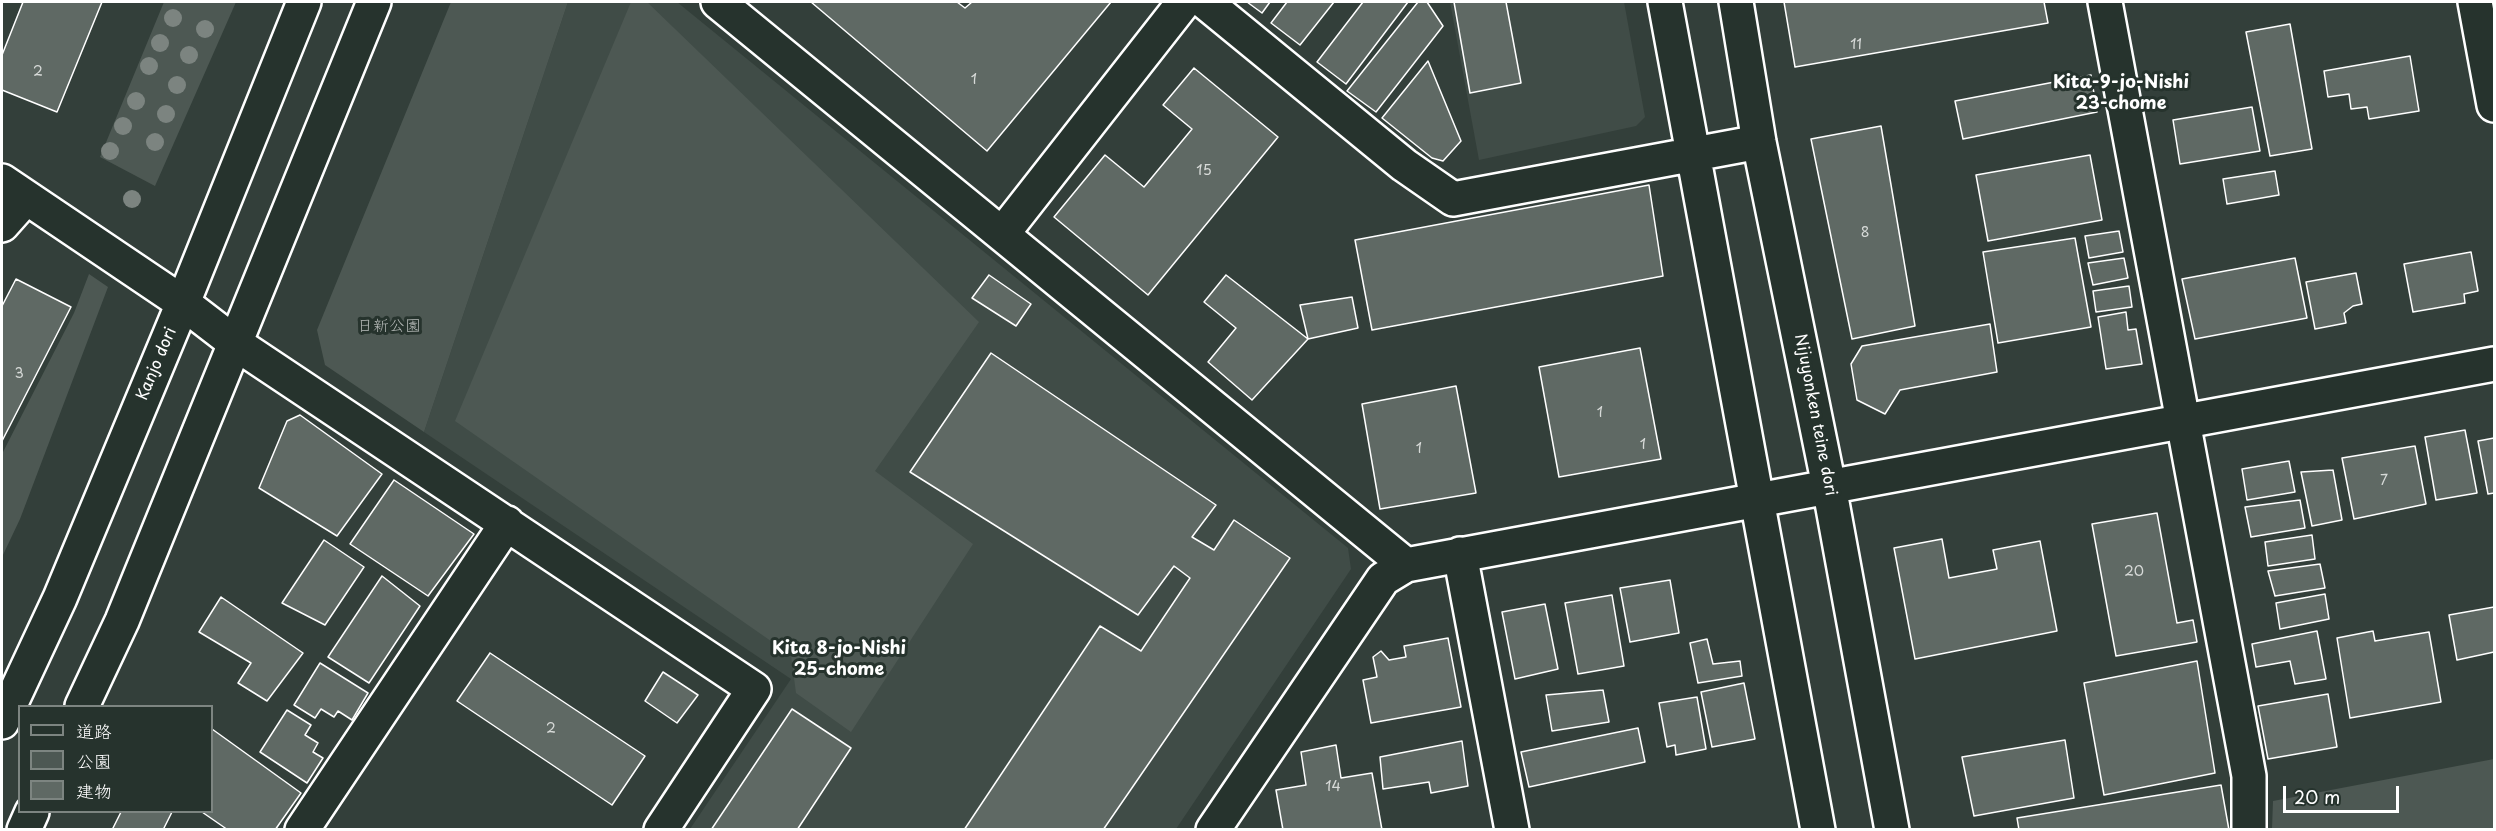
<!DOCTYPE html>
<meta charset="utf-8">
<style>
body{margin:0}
#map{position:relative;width:2496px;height:831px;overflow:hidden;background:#333f3a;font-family:"Playpen Sans","Klee One",sans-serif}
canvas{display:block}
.frame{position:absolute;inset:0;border:3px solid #fff;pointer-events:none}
.legend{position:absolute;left:18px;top:705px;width:195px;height:108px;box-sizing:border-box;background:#26332d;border:2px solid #7d8581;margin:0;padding:8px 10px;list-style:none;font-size:18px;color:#fff}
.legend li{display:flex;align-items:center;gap:12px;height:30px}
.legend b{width:30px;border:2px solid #7d8581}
.scale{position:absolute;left:2283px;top:786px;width:116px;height:27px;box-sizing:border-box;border:3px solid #fff;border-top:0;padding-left:8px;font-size:18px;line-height:21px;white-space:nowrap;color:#fff;-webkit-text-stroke:4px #26332d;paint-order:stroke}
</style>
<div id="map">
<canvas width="2496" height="831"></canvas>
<div class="frame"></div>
<ul class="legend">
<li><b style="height:8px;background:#26332d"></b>道路</li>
<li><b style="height:16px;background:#4d5853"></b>公園</li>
<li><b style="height:16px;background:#5f6964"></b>建物</li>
</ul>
<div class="scale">20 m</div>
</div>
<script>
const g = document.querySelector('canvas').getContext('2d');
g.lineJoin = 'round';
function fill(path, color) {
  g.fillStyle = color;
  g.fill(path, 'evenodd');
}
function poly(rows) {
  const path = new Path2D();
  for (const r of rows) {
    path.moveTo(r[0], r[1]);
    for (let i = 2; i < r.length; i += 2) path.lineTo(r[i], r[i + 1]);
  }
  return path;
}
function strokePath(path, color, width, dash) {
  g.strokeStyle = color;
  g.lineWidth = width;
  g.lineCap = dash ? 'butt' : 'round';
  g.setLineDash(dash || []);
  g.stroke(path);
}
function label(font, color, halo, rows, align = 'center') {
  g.font = font + ' "Playpen Sans","Klee One",sans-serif';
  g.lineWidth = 6;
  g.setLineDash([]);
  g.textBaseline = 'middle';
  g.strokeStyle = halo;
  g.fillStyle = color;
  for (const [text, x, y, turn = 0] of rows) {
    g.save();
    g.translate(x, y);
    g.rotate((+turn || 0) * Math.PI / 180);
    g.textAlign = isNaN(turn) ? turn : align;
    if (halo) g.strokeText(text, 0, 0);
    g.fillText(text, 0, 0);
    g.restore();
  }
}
const built = poly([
 [568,2,677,2,1348,548,1351,569,1176,829,690,829,791,679,424,432],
 [1450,2,1624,2,1645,117,1636,126,1479,160]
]);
const green = poly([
 [164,2,236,2,155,186,100,157],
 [451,2,568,2,424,432,325,365,317,330],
 [631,2,647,2,979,322,875,471,973,544,851,732,796,693,791,655,455,421],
 [89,274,108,287,20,519,2,557,2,454,74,313],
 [2494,759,2494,829,2272,829,2273,801]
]);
const building = poly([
 [23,2,102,2,57,112,2,90,2,55,23,2],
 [811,2,957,2,965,8,972,2,1111,2,987,151,811,2],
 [1247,2,1270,2,1262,13,1247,2],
 [1287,2,1334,2,1300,45,1271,23,1287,2],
 [1363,2,1408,2,1346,84,1317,62,1363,2],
 [1418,2,1427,2,1443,26,1376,112,1347,91,1418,2],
 [1454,2,1506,2,1521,83,1470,93,1454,2],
 [1784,2,2044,2,2048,23,1795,67,1784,2],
 [2290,24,2312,149,2270,156,2246,32,2290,24],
 [2410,56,2419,111,2369,119,2367,107,2351,109,2349,94,2328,97,2324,71,2410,56],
 [1428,61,1461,141,1443,161,1432,158,1382,118,1428,61],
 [1194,68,1278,137,1148,295,1054,217,1105,155,1144,187,1192,129,1163,105,1194,68],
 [2091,75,2097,112,1963,139,1955,101,2091,75],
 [2252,107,2260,151,2180,164,2173,120,2252,107],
 [1881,126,1915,326,1852,339,1811,139,1881,126],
 [2090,155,2102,220,1988,241,1976,175,2090,155],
 [2275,171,2279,195,2227,204,2223,179,2275,171],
 [1649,185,1663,276,1372,330,1355,240,1649,185],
 [2119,231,2123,252,2089,258,2085,236,2119,231],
 [2075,238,2091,327,1998,343,1983,252,2075,238],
 [2471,252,2478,291,2464,294,2465,303,2413,312,2404,264,2471,252],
 [2124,258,2128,278,2093,285,2088,263,2124,258],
 [2295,258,2307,318,2195,339,2182,279,2295,258],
 [2356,273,2362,304,2353,306,2344,313,2346,323,2315,329,2306,282,2356,273],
 [989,275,1031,304,1016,326,972,298,989,275],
 [1226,275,1308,339,1252,400,1208,362,1236,328,1204,302,1226,275],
 [16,279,71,307,2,441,2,306,16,279],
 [2129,286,2132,307,2096,312,2093,291,2129,286],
 [1352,297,1358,328,1308,339,1300,305,1352,297],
 [2126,312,2128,330,2136,329,2142,364,2106,369,2098,317,2126,312],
 [1990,324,1997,372,1900,390,1885,414,1857,400,1851,364,1862,346,1990,324],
 [1640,348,1661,459,1559,477,1539,367,1640,348],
 [991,353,1216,505,1192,537,1214,550,1234,520,1290,558,1103,830,964,830,1100,626,1141,651,1190,578,1174,566,1138,615,910,472,991,353],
 [1456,386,1476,493,1380,509,1362,404,1456,386],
 [300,415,382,474,337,536,259,488,287,421,300,415],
 [2465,430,2477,493,2436,500,2425,437,2465,430],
 [2494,438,2494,493,2488,494,2478,441,2494,438],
 [2415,446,2426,504,2354,519,2342,458,2415,446],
 [2289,461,2295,492,2247,500,2242,469,2289,461],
 [2333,470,2342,520,2312,526,2301,472,2333,470],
 [394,480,474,534,428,596,350,544,394,480],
 [2300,500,2305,528,2251,537,2245,507,2300,500],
 [2157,513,2177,623,2193,620,2197,642,2116,656,2092,524,2157,513],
 [2312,535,2315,559,2268,566,2265,542,2312,535],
 [1942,539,1949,578,1997,569,1993,550,2040,541,2057,631,1915,659,1894,548,1942,539],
 [324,540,364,567,325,625,282,603,324,540],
 [2320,564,2325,588,2275,596,2268,571,2320,564],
 [382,576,420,606,369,683,328,657,382,576],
 [1670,580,1679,633,1630,642,1620,588,1670,580],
 [2325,594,2329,619,2280,629,2276,603,2325,594],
 [1612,595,1624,666,1578,674,1565,603,1612,595],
 [221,597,303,653,267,701,238,683,251,663,199,632,221,597],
 [1545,604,1558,669,1515,679,1502,612,1545,604],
 [2494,607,2494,652,2457,660,2449,615,2494,607],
 [2317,631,2326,679,2295,684,2290,661,2256,667,2252,644,2317,631],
 [2373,631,2375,641,2429,632,2441,702,2350,718,2337,638,2373,631],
 [1448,638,1461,707,1371,723,1363,680,1377,677,1373,657,1381,651,1389,660,1406,657,1404,646,1448,638],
 [1707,639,1713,664,1740,661,1742,676,1698,683,1690,643,1707,639],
 [490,653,645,756,612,805,457,701,490,653],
 [2197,661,2215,773,2104,795,2084,683,2197,661],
 [320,663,368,693,352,720,338,711,334,717,321,709,315,718,294,705,320,663],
 [663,672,698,695,677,723,645,701,663,672],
 [1744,683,1755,739,1712,747,1701,692,1744,683],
 [1603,690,1609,722,1552,731,1546,695,1603,690],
 [2328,694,2337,747,2268,759,2258,706,2328,694],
 [1697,697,1706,749,1676,755,1675,745,1667,747,1659,703,1697,697],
 [792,709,851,748,797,830,711,830,792,709],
 [287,710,311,725,305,735,318,743,313,752,323,758,307,783,260,752,287,710],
 [1638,728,1645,762,1529,787,1521,752,1638,728],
 [212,729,301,793,275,830,228,830,202,812,212,812,212,729],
 [2065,740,2074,798,1974,816,1962,757,2065,740],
 [1462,741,1468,786,1431,793,1429,782,1383,789,1380,757,1462,741],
 [1336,745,1341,778,1372,773,1382,830,1283,830,1276,790,1306,785,1301,752,1336,745],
 [2221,785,2229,830,2019,830,2017,818,2221,785],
 [121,812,172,812,163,830,112,830,121,812]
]);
const minor = poly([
 [718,2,1406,565],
 [1205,2,1404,165,1453,199,1759,142],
 [1665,2,1818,830],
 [1736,2,1759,142,1829,486,1892,830],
 [2105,2,2249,776,2249,830],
 [2475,2,2494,105],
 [2,181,183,303,235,343,754,689,661,830],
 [2,225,26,198],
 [1003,233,1184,2],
 [1460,554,1512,830],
 [82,706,122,621,374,2],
 [2,722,60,598,183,303,304,2],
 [24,830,32,812],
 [302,830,507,523],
 [1213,830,1383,579,1406,565,2494,364]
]);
const trees = [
 [173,18],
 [205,29],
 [160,43],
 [189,55],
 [149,66],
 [177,85],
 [136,101],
 [166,114],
 [123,126],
 [155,142],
 [110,151],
 [132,199]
];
const numberNames = [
 ["11",1856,45],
 ["2",38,72],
 ["1",974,80],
 ["15",1204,171],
 ["8",1865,233],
 ["3",19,374],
 ["1",1600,413],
 ["1",1643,445],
 ["1",1419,449],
 ["7",2384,481],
 ["20",2134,572],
 ["2",551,729],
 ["14",1333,787]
];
const parkNames = [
 ["日新公園",389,327]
];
const streetNames = [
 ["Kanjo dori",157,364,-67],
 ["Nijuyonken teine dori",1815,415,79]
];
const neighbourhoodNames = [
 ["Kita-9-jo-Nishi",2121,83],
 ["23-chome",2121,104],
 ["Kita 8-jo-Nishi",839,649],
 ["25-chome",839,670]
];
fill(built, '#404c47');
fill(green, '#4d5853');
fill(building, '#5f6964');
strokePath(building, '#fff', 1.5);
strokePath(minor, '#fff', 38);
strokePath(minor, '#26332d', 33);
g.fillStyle = '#7c8480';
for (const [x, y] of trees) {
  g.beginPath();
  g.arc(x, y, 9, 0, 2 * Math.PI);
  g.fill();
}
label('14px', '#d7dad8', null, numberNames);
label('16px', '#b8bcba', '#26332d', parkNames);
label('16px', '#fff', '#26332d', streetNames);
label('bold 18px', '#fff', '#26332d', neighbourhoodNames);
</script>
